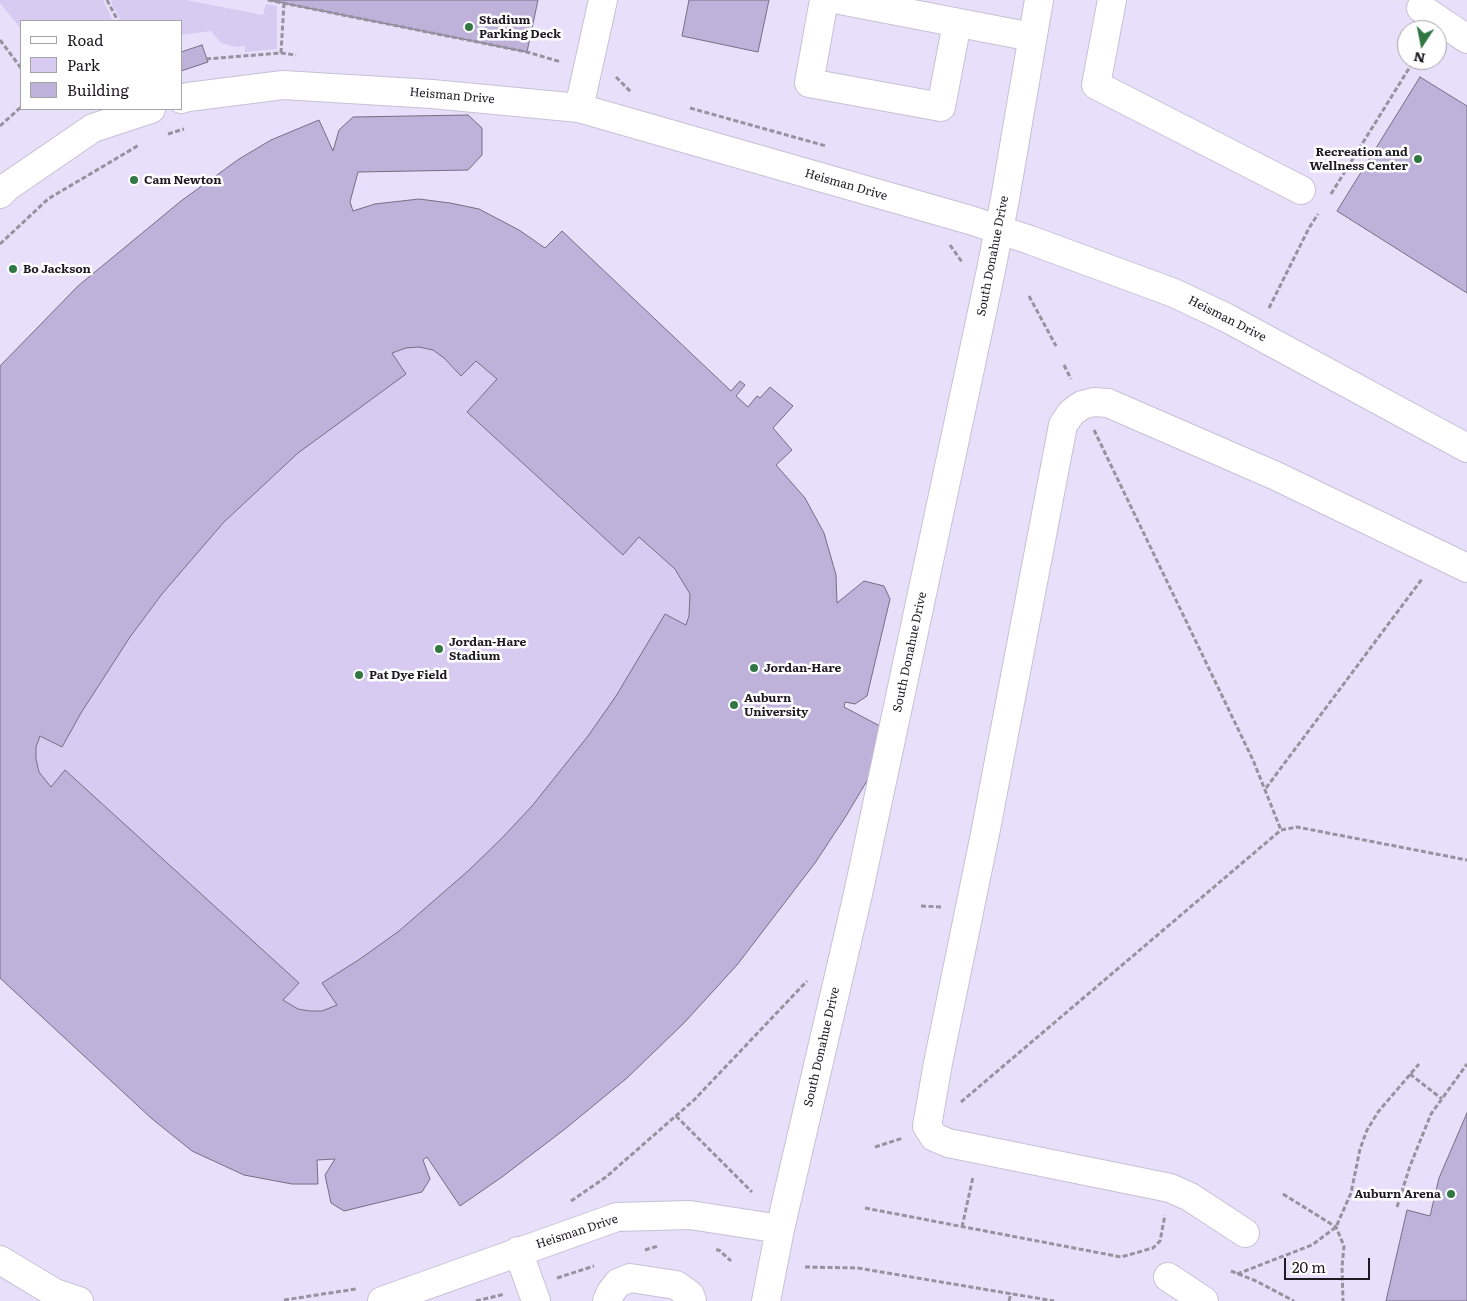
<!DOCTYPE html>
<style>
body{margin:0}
#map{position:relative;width:1467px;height:1301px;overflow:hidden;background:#f2edfd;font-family:Literata,serif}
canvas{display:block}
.legend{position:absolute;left:20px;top:20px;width:162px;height:90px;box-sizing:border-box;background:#fff;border:1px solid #a5a3a7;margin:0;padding:6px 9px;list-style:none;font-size:15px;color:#1d1a22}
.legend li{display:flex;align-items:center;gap:10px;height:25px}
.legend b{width:25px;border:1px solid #a5a3a7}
.north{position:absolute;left:1397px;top:20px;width:50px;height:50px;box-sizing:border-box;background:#fff;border:1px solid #a5a3a7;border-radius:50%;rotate:191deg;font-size:14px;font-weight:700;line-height:20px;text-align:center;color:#1d1a22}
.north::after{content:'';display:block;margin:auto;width:18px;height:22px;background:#317743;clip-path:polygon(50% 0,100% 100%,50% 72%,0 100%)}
.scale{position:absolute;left:1284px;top:1258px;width:86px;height:22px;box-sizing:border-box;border:2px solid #1d1a22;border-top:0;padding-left:6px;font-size:15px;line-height:18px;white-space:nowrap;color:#1d1a22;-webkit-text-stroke:4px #fff;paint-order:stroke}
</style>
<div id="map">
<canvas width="1467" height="1301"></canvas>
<ul class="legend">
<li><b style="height:6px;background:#fff"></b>Road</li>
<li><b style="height:14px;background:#d7cbf2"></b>Park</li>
<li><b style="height:14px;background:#beb1da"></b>Building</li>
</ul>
<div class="north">N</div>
<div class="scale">20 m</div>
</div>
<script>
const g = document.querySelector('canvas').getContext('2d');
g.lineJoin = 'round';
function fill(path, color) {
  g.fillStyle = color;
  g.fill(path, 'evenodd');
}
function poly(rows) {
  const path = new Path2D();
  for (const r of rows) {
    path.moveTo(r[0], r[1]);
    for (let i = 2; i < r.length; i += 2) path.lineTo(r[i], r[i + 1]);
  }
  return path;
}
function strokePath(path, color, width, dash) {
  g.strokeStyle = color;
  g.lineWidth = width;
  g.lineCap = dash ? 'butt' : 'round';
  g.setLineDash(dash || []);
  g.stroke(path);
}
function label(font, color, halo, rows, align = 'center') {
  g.font = font + ' Literata,serif';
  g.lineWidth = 5;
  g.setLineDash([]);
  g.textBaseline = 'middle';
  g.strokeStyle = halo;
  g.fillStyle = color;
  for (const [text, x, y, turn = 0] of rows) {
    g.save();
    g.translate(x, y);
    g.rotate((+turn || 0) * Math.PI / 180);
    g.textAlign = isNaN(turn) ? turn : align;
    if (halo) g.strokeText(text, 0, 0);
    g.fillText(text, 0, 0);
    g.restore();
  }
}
const built = poly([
 [0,0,1467,0,1467,1301,0,1301],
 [21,21,181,21,181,109,21,109],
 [1407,30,1437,30,1437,60,1407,60]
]);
const green = poly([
 [0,0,103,0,113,21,21,21,21,29,0,3],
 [111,0,186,0,263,15,266,4,277,6,277,49,245,52,245,46,236,47,221,43,211,31,181,35,181,21,121,21,112,4],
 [468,115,482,128,482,155,468,170,358,172,350,202,353,210,375,204,419,199,450,203,479,209,519,230,545,248,562,231,730,391,740,381,745,385,736,396,748,406,757,396,761,398,770,387,793,406,773,428,792,450,777,465,805,498,824,533,836,575,837,602,864,581,890,599,867,696,855,704,846,702,844,707,895,734,846,816,815,863,737,965,684,1023,627,1078,565,1129,502,1177,460,1206,427,1157,423,1160,430,1179,422,1192,344,1211,331,1203,325,1175,334,1159,317,1160,318,1184,292,1184,244,1175,192,1151,151,1118,0,978,0,366,78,286,181,201,239,159,271,140,319,120,333,150,339,130,353,117]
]);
const building = poly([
 [268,0,538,0,527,52,268,0],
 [689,0,769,0,758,52,682,36,689,0],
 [202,45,208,62,181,71,181,52,202,45],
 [1420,77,1467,106,1467,293,1337,211,1420,77],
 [468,115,482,128,482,155,468,170,358,172,350,202,353,211,375,204,419,199,450,203,479,209,519,230,545,248,562,231,731,391,740,381,745,385,736,396,748,407,757,396,760,398,770,387,793,406,773,428,792,450,776,465,805,498,824,533,836,575,837,603,864,581,884,586,890,599,867,696,855,704,845,702,844,707,895,734,846,816,815,863,737,965,684,1023,627,1078,565,1129,502,1177,460,1206,427,1157,423,1160,430,1179,422,1192,344,1211,331,1203,325,1175,335,1159,317,1160,318,1184,292,1184,244,1175,192,1151,151,1118,0,978,0,366,78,286,181,201,239,159,271,140,319,120,333,151,339,130,353,117,468,115],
 [419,347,433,350,444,358,461,376,476,361,497,379,467,412,623,555,639,537,675,569,690,594,689,616,686,625,665,614,616,696,588,736,532,806,502,838,468,871,399,931,360,959,322,983,337,1005,322,1011,310,1011,298,1009,283,1000,299,983,65,770,51,787,39,772,36,759,36,747,40,736,62,747,81,713,130,637,162,594,224,522,298,453,406,374,392,353,406,348,419,347],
 [1467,1113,1467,1301,1386,1301,1407,1210,1430,1216,1439,1178,1467,1113]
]);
const path = poly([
 [107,0,118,21],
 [268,0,527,52,561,62],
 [0,40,21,68],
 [281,53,284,3],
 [206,59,281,53,296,55],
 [616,77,631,92],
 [690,108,826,146],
 [0,126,21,107],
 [168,134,184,129],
 [1331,194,1413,62,1416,60],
 [0,244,48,199,139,145],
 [950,245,962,262],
 [1029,296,1056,346],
 [1269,308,1309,228,1318,214],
 [1064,365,1071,379],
 [1094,430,1253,760,1281,830],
 [1266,788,1422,579],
 [921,906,941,907],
 [1410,1074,1442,1099],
 [961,1102,1281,830,1297,827,1467,860],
 [676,1116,752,1192],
 [875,1147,903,1138],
 [1283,1194,1336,1227,1344,1246,1342,1267,1343,1301],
 [571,1201,606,1177,694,1100,807,981],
 [1397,1207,1410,1166,1431,1114,1467,1064],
 [865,1208,1121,1257,1153,1248,1160,1241,1165,1215],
 [962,1227,973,1177],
 [645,1250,658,1246],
 [716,1250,719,1250,731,1261],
 [805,1267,858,1268,1054,1301],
 [1231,1271,1256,1281,1294,1301],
 [1237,1274,1312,1245,1336,1227,1351,1193,1360,1149,1367,1130,1378,1112,1419,1064],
 [557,1278,594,1266],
 [284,1300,356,1289],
 [476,1301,505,1294],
 [1009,1301,1011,1293]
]);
const minor = poly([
 [824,0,809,83,941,107,957,23],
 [840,0,1032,37],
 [1112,0,1096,85,1301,190],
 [1421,8,1467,39],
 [181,99,188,97,283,85,432,94,579,108,970,220,1030,240,1174,293,1227,318,1467,448],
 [579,108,603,0],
 [0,194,7,187,93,128,151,109],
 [1245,1233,1190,1197,1170,1188,948,1143,934,1137,927,1126,938,1063,985,834,1063,425,1071,413,1082,405,1094,402,1108,403,1276,476,1467,568],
 [518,1251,536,1301],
 [0,1260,55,1293,79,1301],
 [1168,1277,1204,1301],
 [382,1301,617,1217,690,1215,780,1229],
 [607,1301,611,1292,618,1283,630,1278,676,1285,690,1295,692,1301],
 [766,1301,780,1229,858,894,991,270,1005,199,1039,0]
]);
const markers = [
 [469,27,5,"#317743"],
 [1418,159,5,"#317743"],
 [134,180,5,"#317743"],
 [13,269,5,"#317743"],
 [439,649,5,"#317743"],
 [754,668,5,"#317743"],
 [359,675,5,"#317743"],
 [734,705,5,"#317743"],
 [1451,1194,5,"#317743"]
];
const poiNames = [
 ["Stadium",479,20],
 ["Parking Deck",479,34],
 ["Recreation and",1408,152,"right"],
 ["Wellness Center",1408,166,"right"],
 ["Cam Newton",144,180],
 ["Bo Jackson",23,269],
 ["Jordan-Hare",449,642],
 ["Stadium",449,656],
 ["Jordan-Hare",764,668],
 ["Pat Dye Field",369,675],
 ["Auburn",744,698],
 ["University",744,712],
 ["Auburn Arena",1441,1194,"right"]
];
const streetNames = [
 ["Heisman Drive",452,96,5],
 ["Heisman Drive",846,185,16],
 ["South Donahue Drive",993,256,-79],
 ["Heisman Drive",1227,319,27],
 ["South Donahue Drive",910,652,-78],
 ["South Donahue Drive",822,1047,-77],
 ["Heisman Drive",577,1232,-18]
];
fill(built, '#e8dffb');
fill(green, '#d7cbf2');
fill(building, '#beb1da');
strokePath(building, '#767083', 1);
strokePath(minor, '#c7c1d5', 30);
strokePath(path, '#96929e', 3, [5, 2.5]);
strokePath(minor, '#fff', 28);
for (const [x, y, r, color] of markers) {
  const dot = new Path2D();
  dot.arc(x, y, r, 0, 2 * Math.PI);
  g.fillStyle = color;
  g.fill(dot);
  strokePath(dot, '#fff', 2);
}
label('bold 12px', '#1d1a22', '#fff', poiNames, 'left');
label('12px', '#1d1a22', '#fff', streetNames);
</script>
